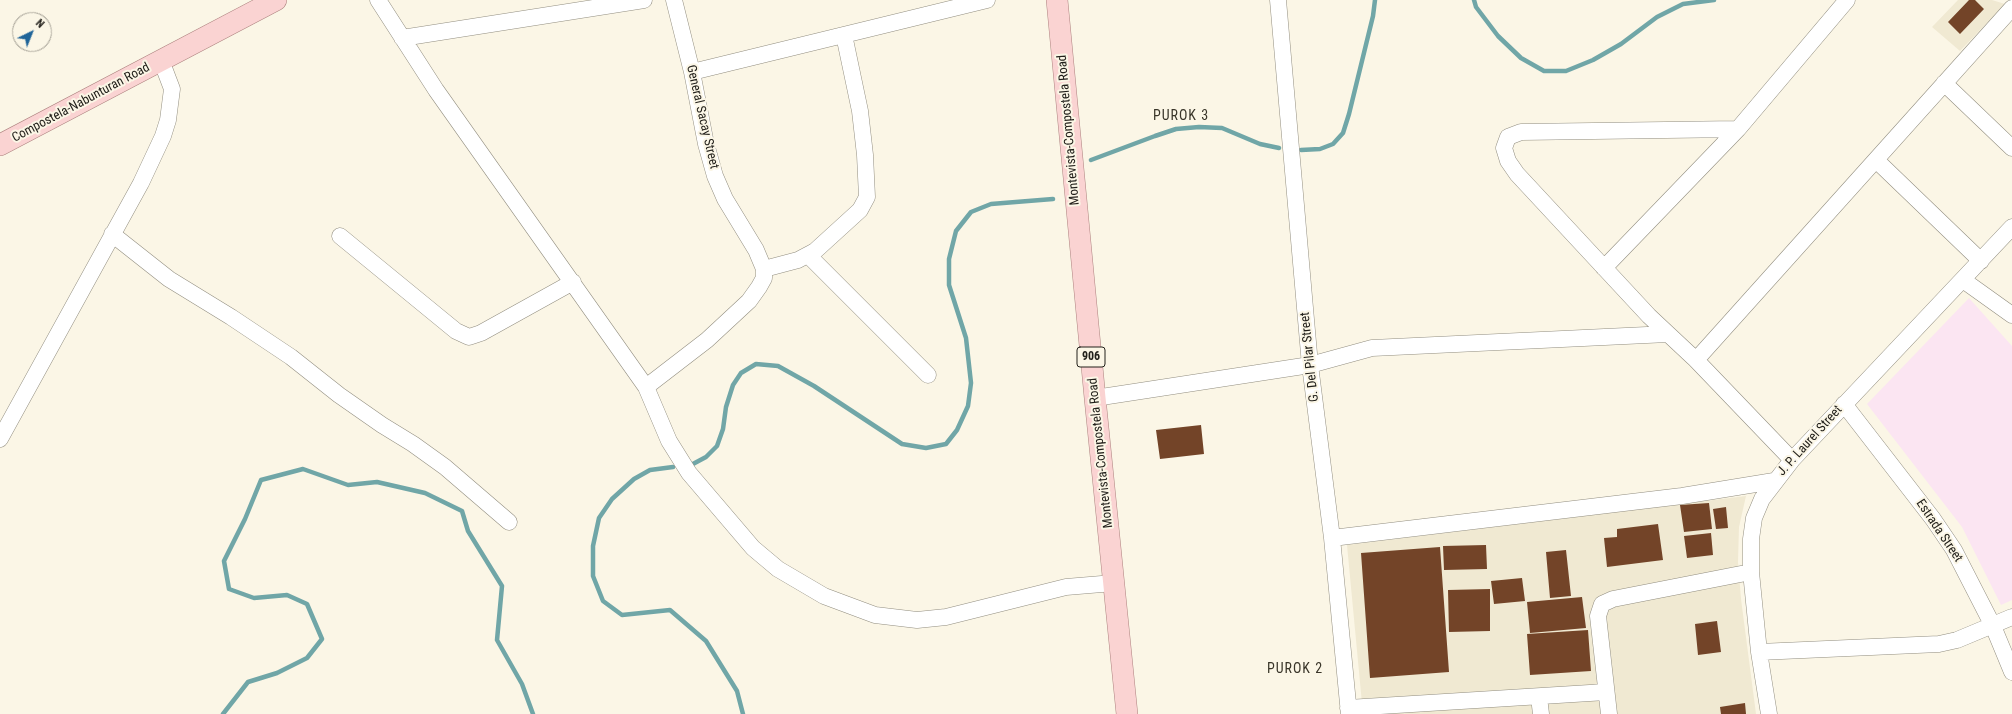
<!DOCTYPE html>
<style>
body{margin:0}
#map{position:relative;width:2012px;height:714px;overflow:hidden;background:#fbf6e6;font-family:"Roboto Condensed",sans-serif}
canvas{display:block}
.north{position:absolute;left:12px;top:12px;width:40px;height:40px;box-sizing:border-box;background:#fbf6e6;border:1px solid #a4a095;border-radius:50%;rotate:43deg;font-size:11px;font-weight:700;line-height:16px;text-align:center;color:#22201b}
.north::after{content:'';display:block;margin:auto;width:14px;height:18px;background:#1f6498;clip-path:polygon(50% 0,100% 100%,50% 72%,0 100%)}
</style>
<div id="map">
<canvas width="2012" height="714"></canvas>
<div class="north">N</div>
</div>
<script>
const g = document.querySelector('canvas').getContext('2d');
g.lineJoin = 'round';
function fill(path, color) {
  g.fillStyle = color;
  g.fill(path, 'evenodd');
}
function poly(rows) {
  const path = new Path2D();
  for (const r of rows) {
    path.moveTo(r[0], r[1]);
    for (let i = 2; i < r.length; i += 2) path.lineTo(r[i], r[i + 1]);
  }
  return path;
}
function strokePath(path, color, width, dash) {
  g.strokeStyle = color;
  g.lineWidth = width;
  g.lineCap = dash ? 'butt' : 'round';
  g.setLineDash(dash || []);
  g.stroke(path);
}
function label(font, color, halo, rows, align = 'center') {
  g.font = font + ' "Roboto Condensed",sans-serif';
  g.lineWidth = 4;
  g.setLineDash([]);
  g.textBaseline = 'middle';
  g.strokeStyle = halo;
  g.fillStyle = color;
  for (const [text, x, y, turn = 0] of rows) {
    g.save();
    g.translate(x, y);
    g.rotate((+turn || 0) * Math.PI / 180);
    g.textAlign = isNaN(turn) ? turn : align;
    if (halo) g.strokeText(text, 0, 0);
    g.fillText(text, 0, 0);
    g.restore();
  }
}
const built = poly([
 [1958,0,1992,0,2005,4,1960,51,1932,27],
 [1746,496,1739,527,1738,562,1741,599,1756,714,1363,714,1347,545]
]);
const education = poly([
 [1969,298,2012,346,2012,600,2001,605,1962,527,1867,404]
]);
const stream = poly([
 [1474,0,1476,7,1498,36,1521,58,1544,71,1566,71,1593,60,1621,44,1657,17,1683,4,1714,0],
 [1301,150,1320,149,1333,144,1343,133,1349,114,1373,16,1375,0],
 [1091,160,1155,136,1176,129,1199,127,1222,128,1260,144,1279,148],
 [691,465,706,457,717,446,723,429,726,407,733,385,741,373,756,364,778,366,814,386,902,444,926,448,946,444,957,430,968,406,971,383,966,338,949,285,949,259,956,231,971,212,991,204,1053,199],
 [673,467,650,470,634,479,612,499,599,518,593,546,593,576,603,601,622,615,670,610,706,641,737,691,743,714],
 [223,714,248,682,277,673,307,658,322,639,307,604,287,595,254,598,229,589,224,561,245,519,261,480,303,469,348,485,377,482,425,493,462,511,468,531,502,586,497,640,522,684,533,714]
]);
const building = poly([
 [1969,0,1975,0,1984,9,1960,34,1948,22],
 [1201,425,1204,454,1160,459,1156,430],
 [1709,503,1712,529,1684,532,1680,505],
 [1726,507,1728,528,1716,529,1713,509],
 [1658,524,1663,560,1607,567,1604,538,1617,537,1617,529],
 [1711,533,1713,555,1687,558,1684,536],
 [1486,545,1487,569,1444,570,1443,546],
 [1440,547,1449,672,1370,678,1361,553],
 [1566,550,1571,596,1550,598,1546,552],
 [1522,578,1525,601,1494,604,1491,581],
 [1490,589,1490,631,1449,632,1448,590],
 [1582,597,1586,628,1530,633,1527,602],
 [1717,621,1721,652,1698,655,1695,624],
 [1588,630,1591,671,1530,675,1527,634],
 [1745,703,1746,714,1721,714,1720,707]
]);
const minor = poly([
 [378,0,436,90,646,387,669,441,689,473,753,548,778,569,824,596,875,615,917,620,946,617,1066,587,1114,583],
 [1278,0,1310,365,1332,538,1349,714],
 [402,38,644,0],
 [692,72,987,0],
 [1944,83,2012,148],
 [1738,129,1521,132,1508,137,1504,148,1508,161,1517,174,1649,316,1696,360,1792,460],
 [1876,160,1981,261],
 [112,234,169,279,231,317,291,357,339,395,382,425,413,444,445,467,509,522],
 [340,236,456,331,469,337,481,333,573,282],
 [809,256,928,375],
 [1604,268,1738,129,1847,0],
 [764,269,798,260,815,251,860,210,867,197,865,155,860,111,844,35],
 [1963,280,2012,315],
 [1696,360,2012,8],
 [646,387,707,340,749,301,759,287,764,278,764,269,756,250,725,199,715,176,706,144,692,72,674,0],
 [1095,398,1310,365,1372,348,1668,334],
 [1844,404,1933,519,1954,550,1993,626,2012,672],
 [0,439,141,183,163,136,168,120,172,89,161,60],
 [1332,538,1682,496,1774,481],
 [1759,652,1939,644,1957,640,2012,617],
 [1539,697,1541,714],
 [1348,708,1606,692],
 [1609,714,1598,616,1602,604,1613,599,1751,572],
 [1769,714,1759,652,1751,572,1751,539,1754,518,1762,499,1792,460,2012,227]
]);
const major = poly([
 [1057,0,1095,398,1127,714],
 [0,145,276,0]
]);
const shields = [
 [1091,357,28]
];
const shieldNames = [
 ["906",1091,357]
];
const streetNames = [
 ["Compostela-Nabunturan Road",81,103,-28],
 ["General Sacay Street",702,117,77],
 ["Montevista-Compostela Road",1069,130,-95],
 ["G. Del Pilar Street",1310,357,-96],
 ["J. P. Laurel Street",1810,441,-48],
 ["Montevista-Compostela Road",1101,453,-96],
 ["Estrada Street",1939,531,56]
];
const neighbourhoodNames = [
 ["PUROK 3",1181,116],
 ["PUROK 2",1295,669]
];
fill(built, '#f0e9d2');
fill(education, '#fbe5f2');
strokePath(stream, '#70a6a7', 4.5);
fill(building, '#734428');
strokePath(minor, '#928e80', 17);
strokePath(major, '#ac817e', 22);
strokePath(minor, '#fff', 16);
strokePath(major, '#fad3d2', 21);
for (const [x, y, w] of shields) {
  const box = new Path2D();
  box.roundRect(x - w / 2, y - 10, w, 20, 3);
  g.fillStyle = '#fbf6e6';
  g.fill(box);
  strokePath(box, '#22201b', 1);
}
label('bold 12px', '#22201b', null, shieldNames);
label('13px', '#22201b', '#fbf6e6', streetNames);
g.letterSpacing = '1px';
label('14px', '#393529', '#fbf6e6', neighbourhoodNames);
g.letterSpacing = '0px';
</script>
